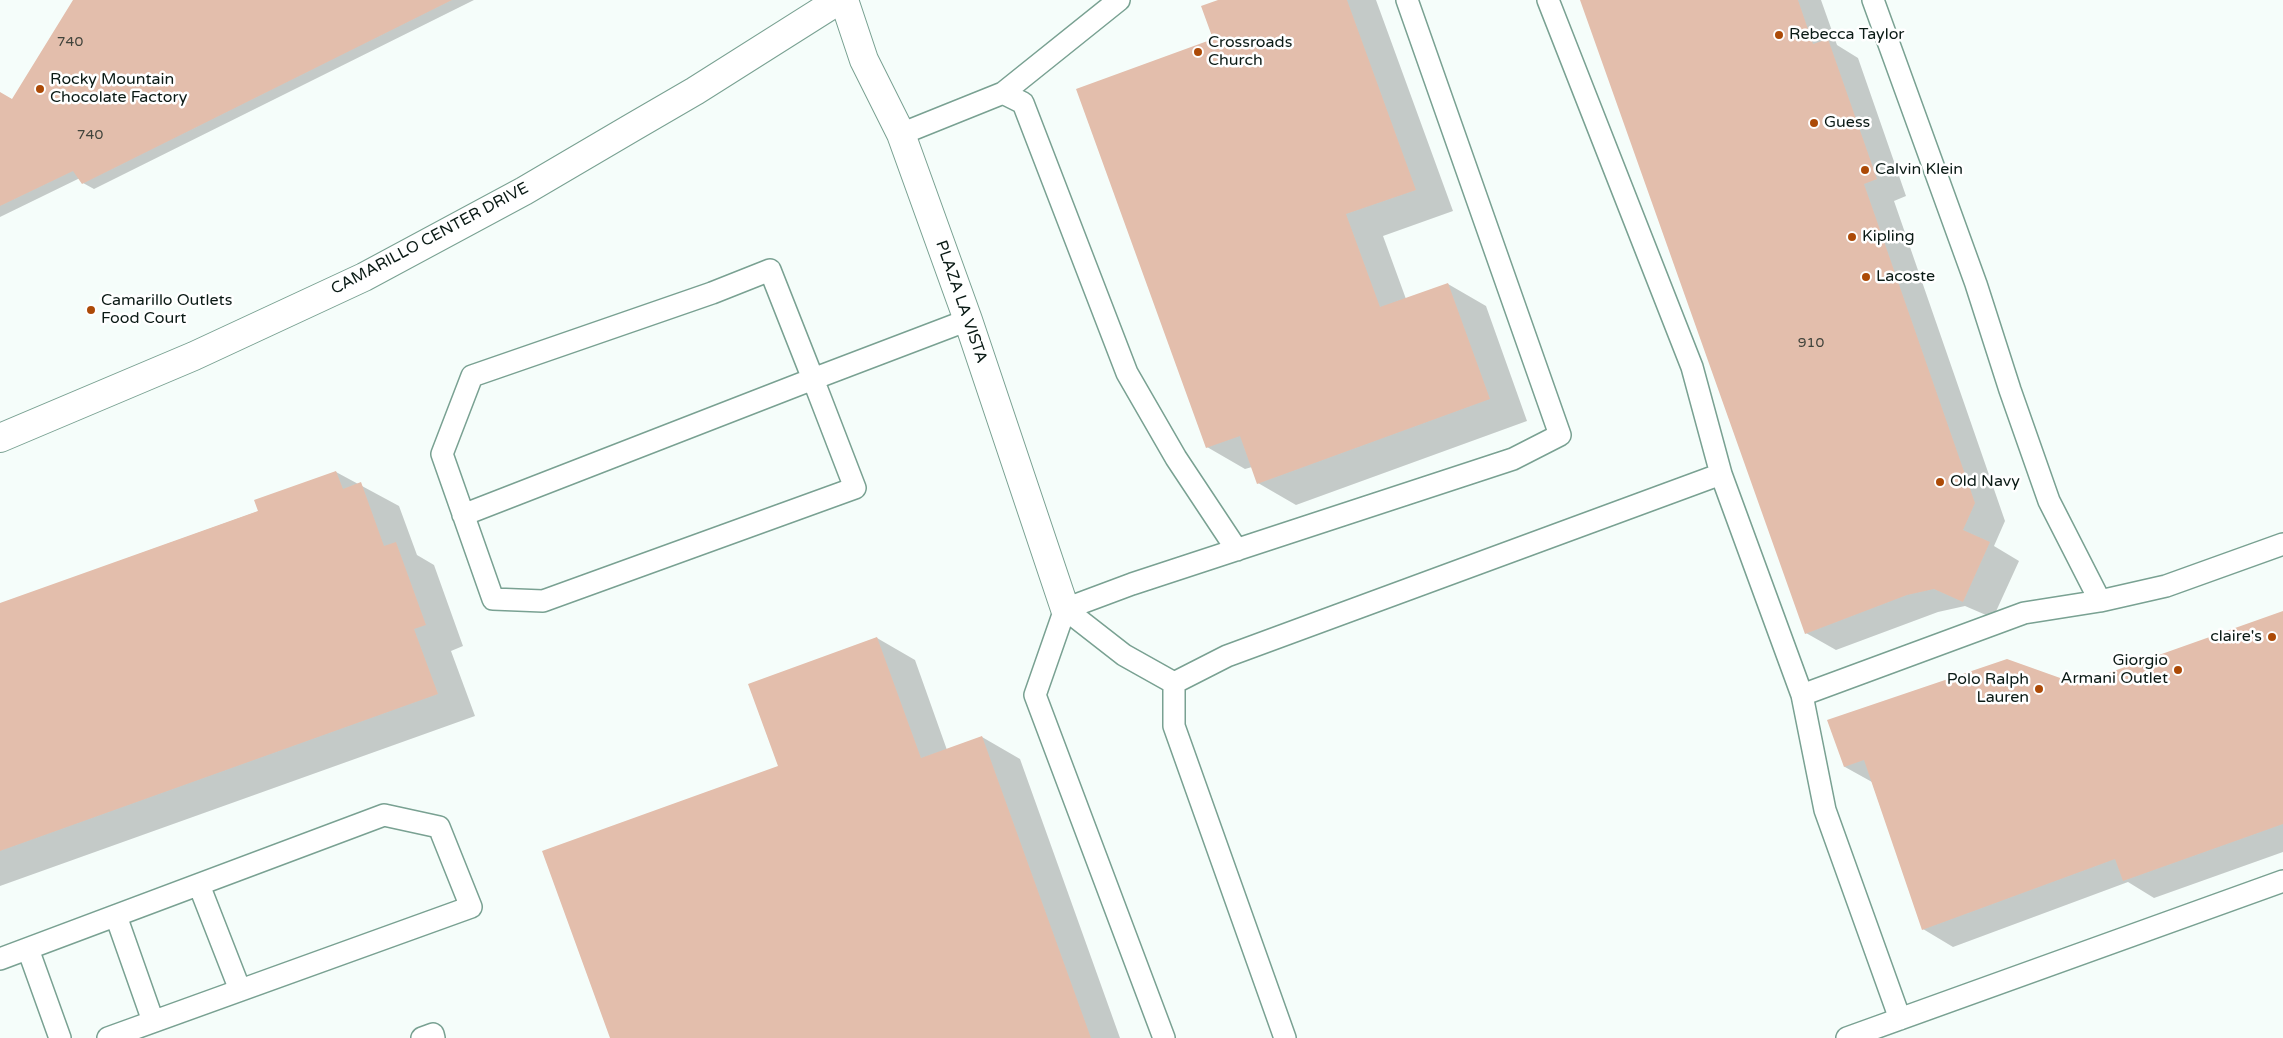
<!DOCTYPE html>
<style>
body{margin:0}
canvas{display:block;background:#f5fdfa}
</style>
<canvas width="2283" height="1038"></canvas>
<script>
const g = document.querySelector('canvas').getContext('2d');
g.lineJoin = 'round';
function fill(path, color) {
  g.fillStyle = color;
  g.fill(path, 'evenodd');
}
function poly(rows) {
  const path = new Path2D();
  for (const r of rows) {
    path.moveTo(r[0], r[1]);
    for (let i = 2; i < r.length; i += 2) path.lineTo(r[i], r[i + 1]);
  }
  return path;
}
function strokePath(path, color, width, dash) {
  g.strokeStyle = color;
  g.lineWidth = width;
  g.lineCap = dash ? 'butt' : 'round';
  g.setLineDash(dash || []);
  g.stroke(path);
}
function label(font, color, halo, rows, align = 'center') {
  g.font = font + ' "Varela Round",sans-serif';
  g.lineWidth = 5;
  g.setLineDash([]);
  g.textBaseline = 'middle';
  g.strokeStyle = halo;
  g.fillStyle = color;
  for (const [text, x, y, turn = 0] of rows) {
    g.save();
    g.translate(x, y);
    g.rotate((+turn || 0) * Math.PI / 180);
    g.textAlign = isNaN(turn) ? turn : align;
    if (halo) g.strokeText(text, 0, 0);
    g.fillText(text, 0, 0);
    g.restore();
  }
}
const shadow = poly([
 [75,0,474,0,94,189,83,183,80,178,0,217,0,93,13,100],
 [1222,0,1376,0,1453,211,1383,236,1406,299,1448,284,1486,306,1527,421,1296,505,1258,483,1252,467,1245,469,1207,447,1214,40],
 [1581,0,1821,0,1837,45,1858,58,1906,196,1894,201,2005,521,1994,546,2019,561,1993,618,1965,606,1938,612,1836,650,1806,633],
 [336,472,399,506,417,555,434,565,463,646,451,651,475,716,0,886,0,604,259,511],
 [2283,612,2283,852,2154,898,2128,882,1953,947,1923,929,1872,782,1845,767,1829,720,2077,685],
 [877,638,915,660,947,750,982,737,1020,759,1120,1038,611,1038,780,766]
]);
const building = poly([
 [73,0,452,0,82,184,73,171,0,206,0,92,12,99],
 [1218,0,1347,0,1416,190,1346,214,1380,307,1448,283,1490,399,1257,484,1240,436,1206,448,1076,89,1213,39,1201,6],
 [1580,0,1798,0,1813,44,1828,39,1877,179,1864,184,1975,503,1963,530,1990,542,1963,602,1934,589,1907,595,1805,634],
 [336,471,343,489,361,482,384,546,396,542,426,625,414,629,438,694,0,851,0,603,258,511,254,500],
 [2283,611,2283,824,2123,881,2115,859,1922,930,1864,760,1844,767,1827,720,2007,659,2077,684],
 [877,637,921,758,982,736,1091,1038,610,1038,542,851,778,766,748,684]
]);
const service = poly([
 [1548,0,1692,367,1721,474,1802,695,1825,810,1900,1019],
 [1873,0,1976,284,2010,390,2049,501,2100,601],
 [1003,93,1023,103,1127,373,1176,458,1237,550],
 [901,134,1003,93,1119,0],
 [463,515,813,379,855,488,543,601,493,599,442,454,472,376,712,293,770,270,813,379,968,320],
 [1065,609,1124,655,1174,683],
 [1802,695,2024,613,2100,601,2166,586,2283,544],
 [199,885,240,990],
 [116,916,153,1021],
 [28,949,60,1038],
 [0,959,384,815,439,827,471,907,108,1038],
 [422,1038,433,1034,434,1038],
 [1164,1038,1035,695,1065,609,1132,584,1513,459,1560,435,1407,0],
 [1285,1038,1174,726,1174,683,1227,656,1721,474],
 [1847,1038,2283,881]
]);
const minor = poly([
 [844,0,864,60,901,134,968,320,1065,609]
]);
const tertiary = poly([
 [0,438,194,356,364,277,524,191,633,127,695,91,839,0]
]);
const markers = [
 [1779,35,5,"#ac4a07"],
 [1198,52,5,"#ac4a07"],
 [40,89,5,"#ac4a07"],
 [1814,123,5,"#ac4a07"],
 [1865,170,5,"#ac4a07"],
 [1852,237,5,"#ac4a07"],
 [1866,277,5,"#ac4a07"],
 [91,310,5,"#ac4a07"],
 [1940,482,5,"#ac4a07"],
 [2272,637,5,"#ac4a07"],
 [2178,670,5,"#ac4a07"],
 [2039,689,5,"#ac4a07"]
];
const numberNames = [
 ["740",70,42],
 ["740",90,135],
 ["910",1811,343]
];
const poiNames = [
 ["Rebecca Taylor",1789,35],
 ["Crossroads",1208,43],
 ["Church",1208,61],
 ["Rocky Mountain",50,80],
 ["Chocolate Factory",50,98],
 ["Guess",1824,123],
 ["Calvin Klein",1875,170],
 ["Kipling",1862,237],
 ["Lacoste",1876,277],
 ["Camarillo Outlets",101,301],
 ["Food Court",101,319],
 ["Old Navy",1950,482],
 ["claire's",2262,637,"right"],
 ["Giorgio",2168,661,"right"],
 ["Armani Outlet",2168,679,"right"],
 ["Polo Ralph",2029,680,"right"],
 ["Lauren",2029,698,"right"]
];
const streetNames = [
 ["CAMARILLO CENTER DRIVE",430,239,-28],
 ["PLAZA LA VISTA",961,302,71]
];
fill(shadow, '#0003');
fill(building, '#e3beac');
strokePath(service, '#79a192', 24);
strokePath(minor, '#79a192', 30);
strokePath(tertiary, '#79a192', 30);
strokePath(service, '#fff', 21);
strokePath(minor, '#fff', 28);
strokePath(tertiary, '#fff', 28);
for (const [x, y, r, color] of markers) {
  const dot = new Path2D();
  dot.arc(x, y, r, 0, 2 * Math.PI);
  g.fillStyle = color;
  g.fill(dot);
  strokePath(dot, '#fff', 2);
}
label('14px', '#40433b', null, numberNames);
label('16px', '#0a1a15', '#fff', poiNames, 'left');
label('16px', '#0a1a15', '#fff', streetNames);
</script>
